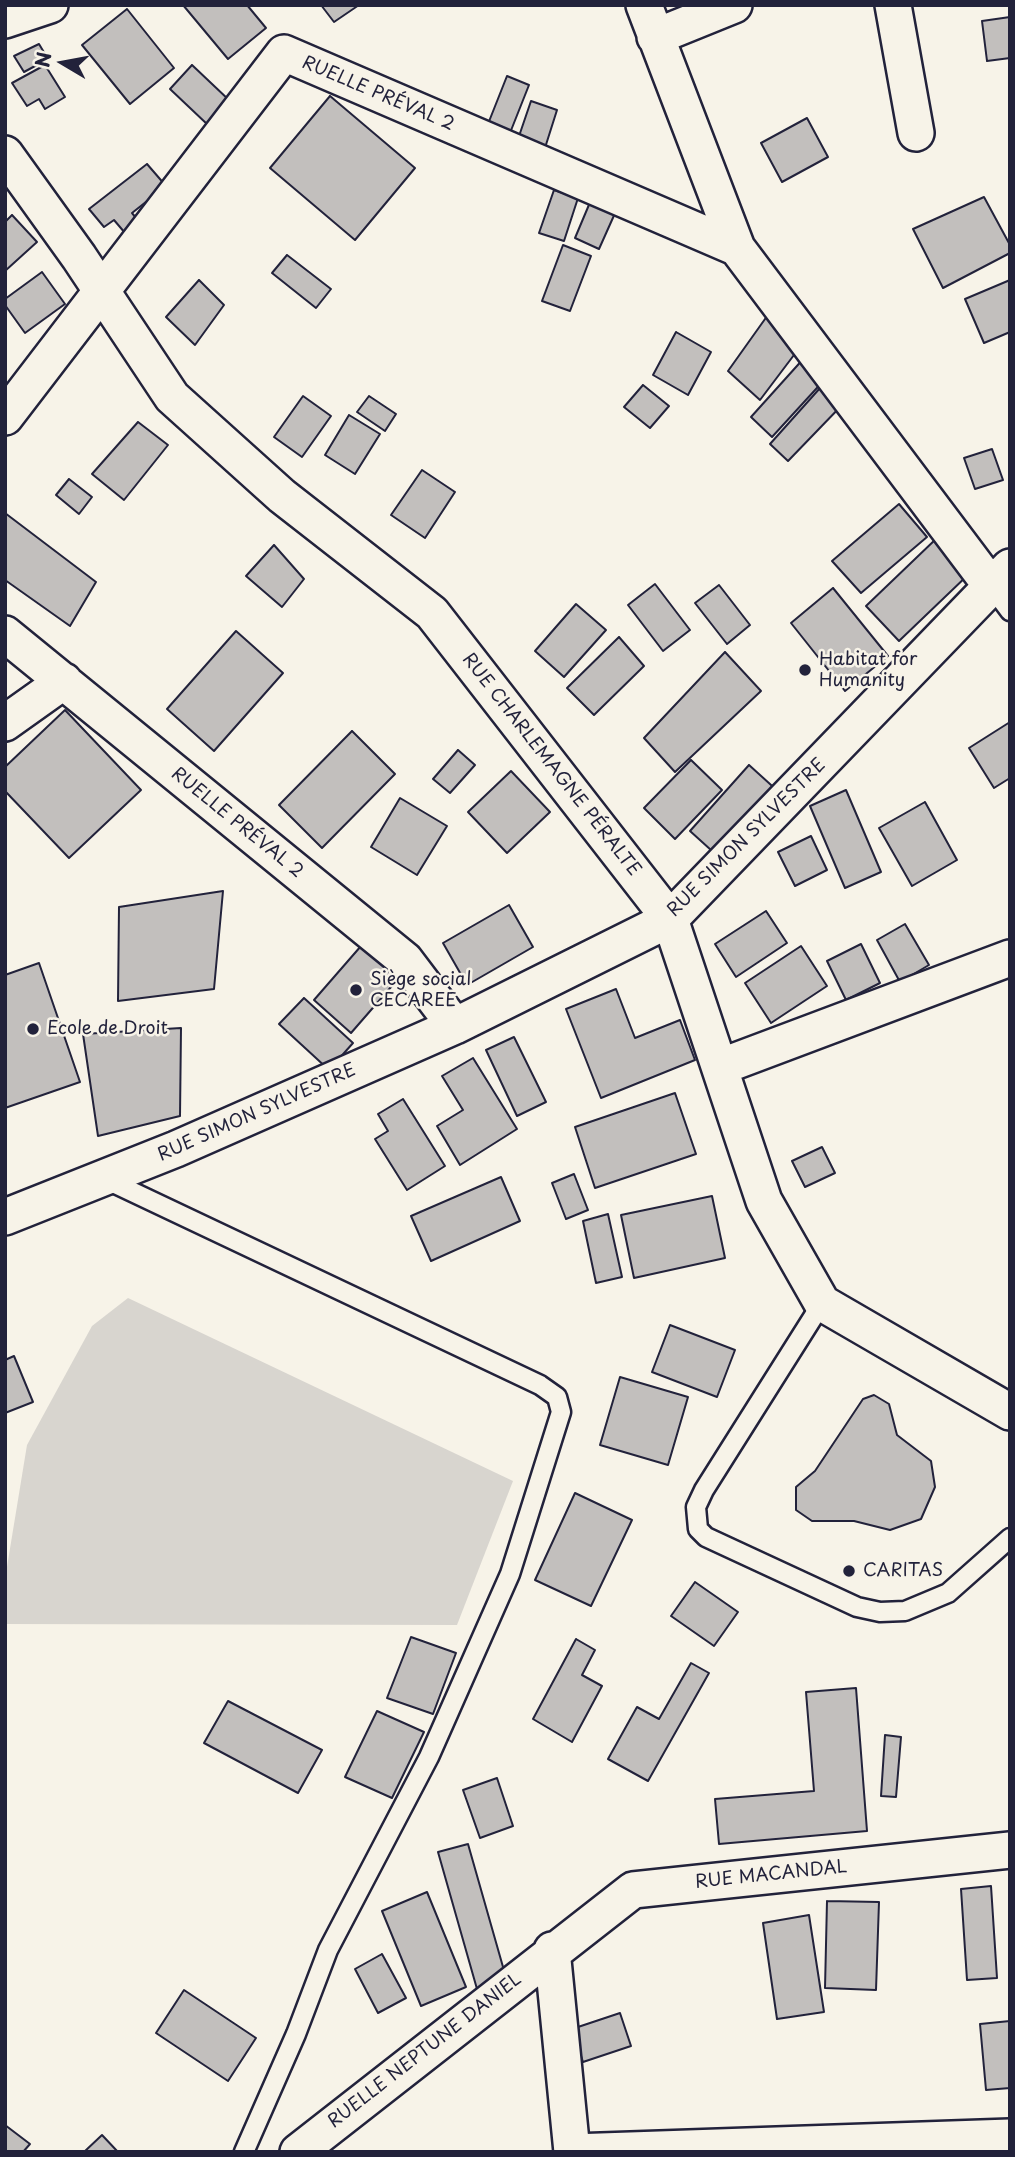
<!DOCTYPE html>
<meta charset="utf-8">
<style>
body{margin:0}
#map{position:relative;width:1015px;height:2157px;overflow:hidden;background:#f7f3e8;font-family:"Playpen Sans",sans-serif}
canvas{display:block}
.frame{position:absolute;inset:0;border:7px solid #22223b;pointer-events:none}
.north{position:absolute;left:28px;top:28px;width:70px;height:70px;-webkit-text-stroke:5px #f7f3e8;paint-order:stroke;rotate:280deg;font-size:19px;font-weight:700;line-height:28px;text-align:center;color:#22223b}
.north::after{content:'';display:block;margin:auto;width:24px;height:32px;background:#22223b;clip-path:polygon(50% 0,100% 100%,50% 72%,0 100%)}
</style>
<div id="map">
<canvas width="1015" height="2157"></canvas>
<div class="frame"></div>
<div class="north">N</div>
</div>
<script>
const g = document.querySelector('canvas').getContext('2d');
g.lineJoin = 'round';
function fill(path, color) {
  g.fillStyle = color;
  g.fill(path, 'evenodd');
}
function poly(rows) {
  const path = new Path2D();
  for (const r of rows) {
    path.moveTo(r[0], r[1]);
    for (let i = 2; i < r.length; i += 2) path.lineTo(r[i], r[i + 1]);
  }
  return path;
}
function strokePath(path, color, width, dash) {
  g.strokeStyle = color;
  g.lineWidth = width;
  g.lineCap = dash ? 'butt' : 'round';
  g.setLineDash(dash || []);
  g.stroke(path);
}
function label(font, color, halo, rows, align = 'center') {
  g.font = font + ' "Playpen Sans",sans-serif';
  g.lineWidth = 5;
  g.setLineDash([]);
  g.textBaseline = 'middle';
  g.strokeStyle = halo;
  g.fillStyle = color;
  for (const [text, x, y, turn = 0] of rows) {
    g.save();
    g.translate(x, y);
    g.rotate((+turn || 0) * Math.PI / 180);
    g.textAlign = isNaN(turn) ? turn : align;
    if (halo) g.strokeText(text, 0, 0);
    g.fillText(text, 0, 0);
    g.restore();
  }
}
const green = poly([
 [128,1298,513,1481,457,1625,5,1624,5,1579,27,1445,92,1326]
]);
const building = poly([
 [183,5,247,5,266,28,228,59,183,5],
 [321,5,359,5,334,22,321,5],
 [127,9,174,68,130,104,82,45,127,9],
 [1010,17,1010,58,987,61,982,21,1010,17],
 [39,44,48,59,24,72,14,56,39,44],
 [45,65,65,97,45,109,39,99,27,106,12,83,45,65],
 [192,65,230,101,208,125,170,89,192,65],
 [507,76,529,85,508,138,486,129,507,76],
 [330,96,415,168,355,240,270,168,330,96],
 [531,101,557,110,544,151,517,142,531,101],
 [807,118,828,157,782,182,761,143,807,118],
 [147,164,166,186,132,213,145,229,131,240,114,220,104,227,89,209,147,164],
 [554,190,578,198,564,241,539,233,554,190],
 [984,197,1010,245,1010,253,943,288,913,229,984,197],
 [591,200,616,211,599,249,575,238,591,200],
 [12,215,37,242,5,271,5,222,12,215],
 [563,245,591,256,570,311,542,301,563,245],
 [287,255,331,289,316,308,272,273,287,255],
 [42,272,65,304,25,333,5,305,5,299,42,272],
 [199,280,224,305,195,345,166,317,199,280],
 [1010,280,1010,332,984,343,965,299,1010,280],
 [770,312,800,347,760,400,728,371,770,312],
 [676,332,711,352,688,395,653,375,676,332],
 [805,357,827,377,772,437,751,417,805,357],
 [829,378,844,403,788,461,770,444,829,378],
 [643,385,669,406,650,428,624,407,643,385],
 [303,396,331,416,302,457,274,437,303,396],
 [369,396,396,414,385,431,357,412,369,396],
 [349,415,380,434,355,474,325,455,349,415],
 [138,422,168,445,124,500,92,474,138,422],
 [992,449,1003,480,975,489,964,458,992,449],
 [422,470,455,492,425,538,391,515,422,470],
 [69,479,92,497,79,514,56,495,69,479],
 [899,504,927,537,861,593,832,561,899,504],
 [5,513,96,582,70,626,5,580,5,513],
 [938,537,971,572,899,641,866,606,938,537],
 [274,545,304,579,282,607,246,576,274,545],
 [655,584,690,630,663,651,628,605,655,584],
 [719,585,750,625,727,644,695,603,719,585],
 [833,588,888,656,845,691,791,623,833,588],
 [576,604,606,630,564,677,535,651,576,604],
 [236,631,283,673,214,751,167,709,236,631],
 [619,637,644,666,594,715,567,688,619,637],
 [725,652,761,691,675,772,644,738,725,652],
 [65,710,141,790,69,858,5,791,5,767,65,710],
 [1010,722,1010,778,994,788,969,748,1010,722],
 [352,731,395,774,322,848,279,805,352,731],
 [458,750,475,765,450,793,433,779,458,750],
 [691,760,722,790,675,839,644,808,691,760],
 [749,765,781,794,722,860,690,831,749,765],
 [511,771,550,812,507,853,468,812,511,771],
 [846,790,881,872,845,888,810,806,846,790],
 [400,798,447,826,417,875,371,847,400,798],
 [925,802,957,860,912,886,879,828,925,802],
 [811,836,827,870,795,886,778,852,811,836],
 [223,891,214,989,118,1001,119,907,223,891],
 [509,905,533,947,467,985,443,943,509,905],
 [766,911,787,943,736,977,715,944,766,911],
 [905,924,929,965,900,982,877,940,905,924],
 [861,944,880,983,846,1000,827,961,861,944],
 [361,946,398,979,351,1033,314,1000,361,946],
 [801,946,827,986,771,1023,745,983,801,946],
 [39,963,80,1082,5,1108,5,975,39,963],
 [616,989,635,1038,680,1020,695,1060,601,1098,566,1009,616,989],
 [304,998,353,1043,329,1070,279,1024,304,998],
 [181,1028,180,1116,98,1136,83,1034,181,1028],
 [514,1037,546,1102,517,1116,486,1050,514,1037],
 [473,1058,517,1129,460,1165,437,1126,463,1110,442,1076,473,1058],
 [675,1093,696,1154,595,1188,575,1127,675,1093],
 [403,1099,445,1166,407,1190,375,1139,388,1131,378,1114,403,1099],
 [822,1147,835,1173,805,1187,792,1161,822,1147],
 [574,1174,588,1210,566,1219,552,1183,574,1174],
 [501,1177,520,1221,431,1261,411,1216,501,1177],
 [712,1196,725,1258,634,1278,621,1215,712,1196],
 [608,1214,622,1277,596,1283,583,1221,608,1214],
 [670,1325,735,1350,717,1397,652,1372,670,1325],
 [14,1356,33,1402,5,1413,5,1360,14,1356],
 [620,1377,688,1397,668,1465,600,1445,620,1377],
 [874,1395,889,1404,897,1435,931,1461,935,1487,921,1519,890,1530,854,1521,812,1521,796,1510,796,1487,815,1471,863,1399,874,1395],
 [575,1493,632,1520,591,1606,535,1580,575,1493],
 [695,1582,738,1612,714,1646,671,1616,695,1582],
 [411,1637,456,1653,433,1714,387,1698,411,1637],
 [576,1639,595,1650,582,1675,602,1686,572,1742,533,1719,576,1639],
 [691,1663,709,1673,648,1781,608,1759,637,1707,659,1719,691,1663],
 [856,1688,867,1831,719,1844,715,1799,814,1791,806,1692,856,1688],
 [228,1701,322,1750,298,1793,204,1743,228,1701],
 [377,1711,424,1732,392,1798,345,1777,377,1711],
 [885,1735,901,1737,896,1797,881,1796,885,1735],
 [497,1778,513,1826,480,1838,463,1790,497,1778],
 [468,1844,507,1981,477,1989,438,1852,468,1844],
 [991,1886,997,1978,967,1980,961,1889,991,1886],
 [427,1892,466,1987,421,2006,382,1911,427,1892],
 [827,1901,879,1902,876,1990,825,1988,827,1901],
 [809,1915,824,2012,777,2019,763,1923,809,1915],
 [382,1954,406,1998,378,2013,355,1969,382,1954],
 [184,1990,256,2038,228,2081,156,2033,184,1990],
 [620,2013,631,2046,583,2062,572,2029,620,2013],
 [1010,2021,1010,2088,986,2090,980,2024,1010,2021],
 [5,2125,30,2144,23,2152,5,2152,5,2125],
 [102,2135,118,2152,84,2152,102,2135]
]);
const lane = poly([
 [992,587,1010,611],
 [103,1178,540,1385,557,1397,561,1412,510,1574,429,1757,328,1950,296,2034,244,2152],
 [822,1303,704,1490,696,1507,698,1529,706,1537,857,1607,880,1612,905,1611,948,1593,1010,1538]
]);
const street = poly([
 [644,5,737,248,992,587],
 [893,5,916,133],
 [5,20,50,5],
 [655,37,734,5],
 [5,154,79,257,172,397,282,496,432,613,670,919,764,1201,822,1303,1010,1412],
 [5,417,284,53,737,248],
 [5,634,405,960,455,1026],
 [5,723,64,681],
 [720,1067,1010,958],
 [5,1217,176,1149,455,1026,670,919,1010,567],
 [552,1950,572,2152],
 [298,2152,633,1890,1010,1850],
 [572,2152,1010,2137]
]);
const markers = [
 [805,670,7,"#22223b"],
 [356,990,7,"#22223b"],
 [33,1029,7,"#22223b"],
 [849,1571,7,"#22223b"]
];
const streetNames = [
 ["RUELLE PRÉVAL 2",378,94,23],
 ["RUE CHARLEMAGNE PÉRALTE",551,765,52],
 ["RUELLE PRÉVAL 2",237,823,39],
 ["RUE SIMON SYLVESTRE",747,838,-45],
 ["RUE SIMON SYLVESTRE",257,1113,-24],
 ["RUE MACANDAL",771,1875,-6],
 ["RUELLE NEPTUNE DANIEL",425,2051,-38]
];
const poiNames = [
 ["Habitat for",819,660],
 ["Humanity",819,681],
 ["Siège social",370,980],
 ["CECAREE",370,1001],
 ["Ecole de Droit",47,1029],
 ["CARITAS",863,1571]
];
fill(green, '#d8d5cf');
fill(building, '#c2bfbd');
strokePath(building, '#22223b', 2);
strokePath(lane, '#22223b', 23);
strokePath(street, '#22223b', 40);
strokePath(lane, '#f7f3e8', 18);
strokePath(street, '#f7f3e8', 35);
for (const [x, y, r, color] of markers) {
  const dot = new Path2D();
  dot.arc(x, y, r, 0, 2 * Math.PI);
  g.fillStyle = color;
  g.fill(dot);
  strokePath(dot, '#f7f3e8', 2.5);
}
label('18px', '#22223b', '#f7f3e8', streetNames);
label('18px', '#22223b', '#f7f3e8', poiNames, 'left');
</script>
